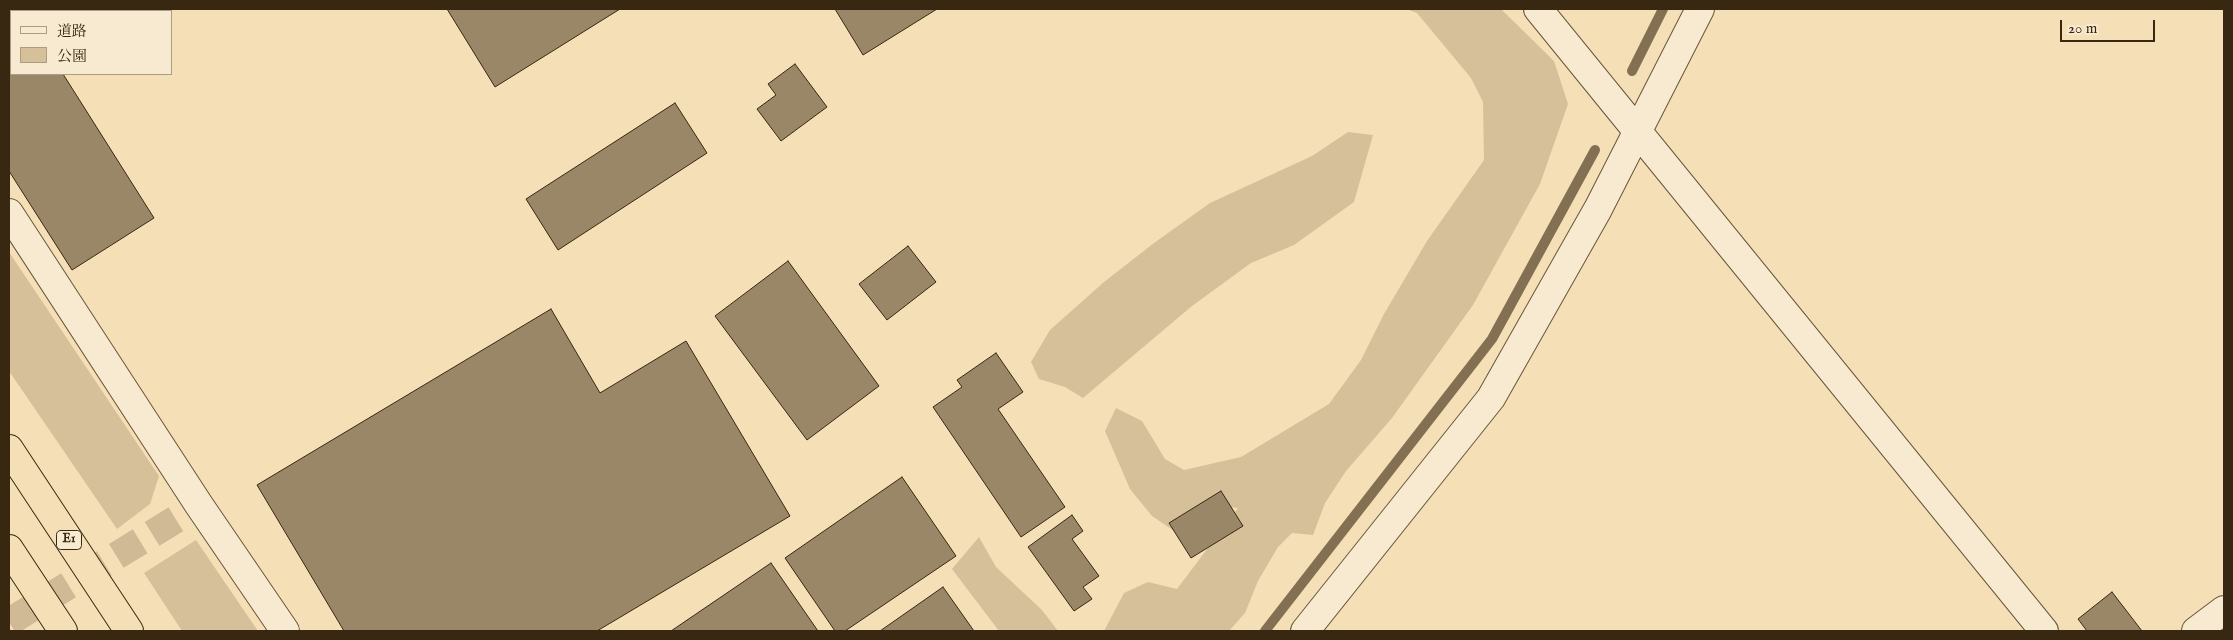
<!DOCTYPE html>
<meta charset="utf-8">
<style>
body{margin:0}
#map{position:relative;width:2233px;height:640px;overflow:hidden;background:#f5dfb6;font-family:"IM FELL English","Noto Serif JP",serif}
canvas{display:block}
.frame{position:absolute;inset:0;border:10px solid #382711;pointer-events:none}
.legend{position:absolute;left:10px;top:10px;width:162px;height:65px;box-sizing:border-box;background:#f8ead0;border:1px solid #ab9c84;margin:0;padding:6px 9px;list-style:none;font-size:15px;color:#382711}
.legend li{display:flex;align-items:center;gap:10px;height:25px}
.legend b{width:25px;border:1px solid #ab9c84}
.scale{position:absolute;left:2060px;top:20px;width:95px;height:22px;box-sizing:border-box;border:2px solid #382711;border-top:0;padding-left:6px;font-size:15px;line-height:18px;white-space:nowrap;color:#382711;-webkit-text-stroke:4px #f8ead0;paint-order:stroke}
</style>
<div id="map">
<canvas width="2233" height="640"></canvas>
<div class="frame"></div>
<ul class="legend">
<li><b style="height:6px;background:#f8ead0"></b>道路</li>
<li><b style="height:14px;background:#d5c09a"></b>公園</li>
</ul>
<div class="scale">20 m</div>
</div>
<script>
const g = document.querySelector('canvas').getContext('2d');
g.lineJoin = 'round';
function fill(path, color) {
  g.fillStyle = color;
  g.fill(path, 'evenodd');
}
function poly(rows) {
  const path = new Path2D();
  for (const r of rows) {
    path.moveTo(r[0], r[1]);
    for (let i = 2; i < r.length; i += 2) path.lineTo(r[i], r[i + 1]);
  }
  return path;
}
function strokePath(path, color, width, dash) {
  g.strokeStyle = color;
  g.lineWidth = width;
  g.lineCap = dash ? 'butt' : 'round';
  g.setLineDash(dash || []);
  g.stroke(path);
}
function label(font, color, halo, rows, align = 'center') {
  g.font = font + ' "IM FELL English",serif';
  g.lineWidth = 4.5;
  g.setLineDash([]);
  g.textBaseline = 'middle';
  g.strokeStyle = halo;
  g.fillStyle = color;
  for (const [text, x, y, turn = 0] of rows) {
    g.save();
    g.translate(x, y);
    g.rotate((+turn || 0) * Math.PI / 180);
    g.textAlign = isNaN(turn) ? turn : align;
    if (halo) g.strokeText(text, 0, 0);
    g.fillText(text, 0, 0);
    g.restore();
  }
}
const green = poly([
 [1406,9,1501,9,1554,61,1568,104,1540,184,1473,305,1392,418,1346,471,1325,503,1313,535,1292,533,1278,547,1258,581,1245,613,1229,631,1104,631,1124,593,1148,582,1177,589,1238,508,1205,505,1174,531,1152,516,1130,489,1105,431,1116,408,1142,421,1165,459,1184,470,1241,457,1329,404,1361,360,1384,314,1427,241,1484,160,1483,102,1471,78,1417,13],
 [1348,132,1373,135,1354,202,1294,245,1251,263,1192,306,1083,398,1065,387,1039,379,1031,362,1050,330,1104,282,1154,243,1210,203,1312,156],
 [9,252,159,476,150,504,117,529,9,371],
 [979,537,996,567,1042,610,1058,631,999,631,952,569],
 [196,540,258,631,182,631,144,573]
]);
const stream = poly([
 [1632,71,1663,9],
 [1265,631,1492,339,1595,150]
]);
const building = poly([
 [447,9,620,9,495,87,447,9],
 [835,9,937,9,863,55,835,9],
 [795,64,827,107,781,141,757,109,776,95,768,84,795,64],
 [11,70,11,74,63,74,154,218,72,270,9,171,9,72,11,70],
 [675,103,707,153,558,250,526,199,675,103],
 [908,246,936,282,887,320,859,284,908,246],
 [788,261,879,386,807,440,715,316,788,261],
 [551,309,600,393,686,341,790,516,597,631,344,631,257,485,551,309],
 [996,353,1023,392,998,409,1065,507,1021,537,933,407,962,387,957,380,996,353],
 [902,477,956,556,845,631,835,631,785,558,902,477],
 [1221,491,1243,526,1191,558,1169,523,1221,491],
 [1072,515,1083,531,1072,539,1099,576,1083,587,1092,599,1074,611,1028,547,1072,515],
 [771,563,818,631,671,631,771,563],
 [943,587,974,631,880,631,943,587],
 [2112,592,2142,631,2087,631,2078,619,2112,592]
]);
const minorTunnel = poly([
 [9,622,199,505]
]);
const minor = poly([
 [1538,9,2044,631],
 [9,213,199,505,285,631],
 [1305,631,1491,398,1598,209,1700,9],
 [2196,631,2224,610]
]);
const highway = poly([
 [9,449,129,631],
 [9,549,63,631]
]);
const shields = [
 [69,540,25]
];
const shieldNames = [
 ["E1",69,540]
];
fill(green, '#d5c09a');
strokePath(stream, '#837052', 10);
fill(building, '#9a8767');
strokePath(building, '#382711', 1);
strokePath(minorTunnel, '#cfba95', 28, [28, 14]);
strokePath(minor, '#67553a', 30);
strokePath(highway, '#382711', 30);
strokePath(minor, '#f8ead0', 28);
strokePath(highway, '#f5dfb6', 28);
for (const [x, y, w] of shields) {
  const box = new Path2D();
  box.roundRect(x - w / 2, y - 9.5, w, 19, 4);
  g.fillStyle = '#f8ead0';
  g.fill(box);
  strokePath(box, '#382711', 1);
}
label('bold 12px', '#382711', null, shieldNames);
</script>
